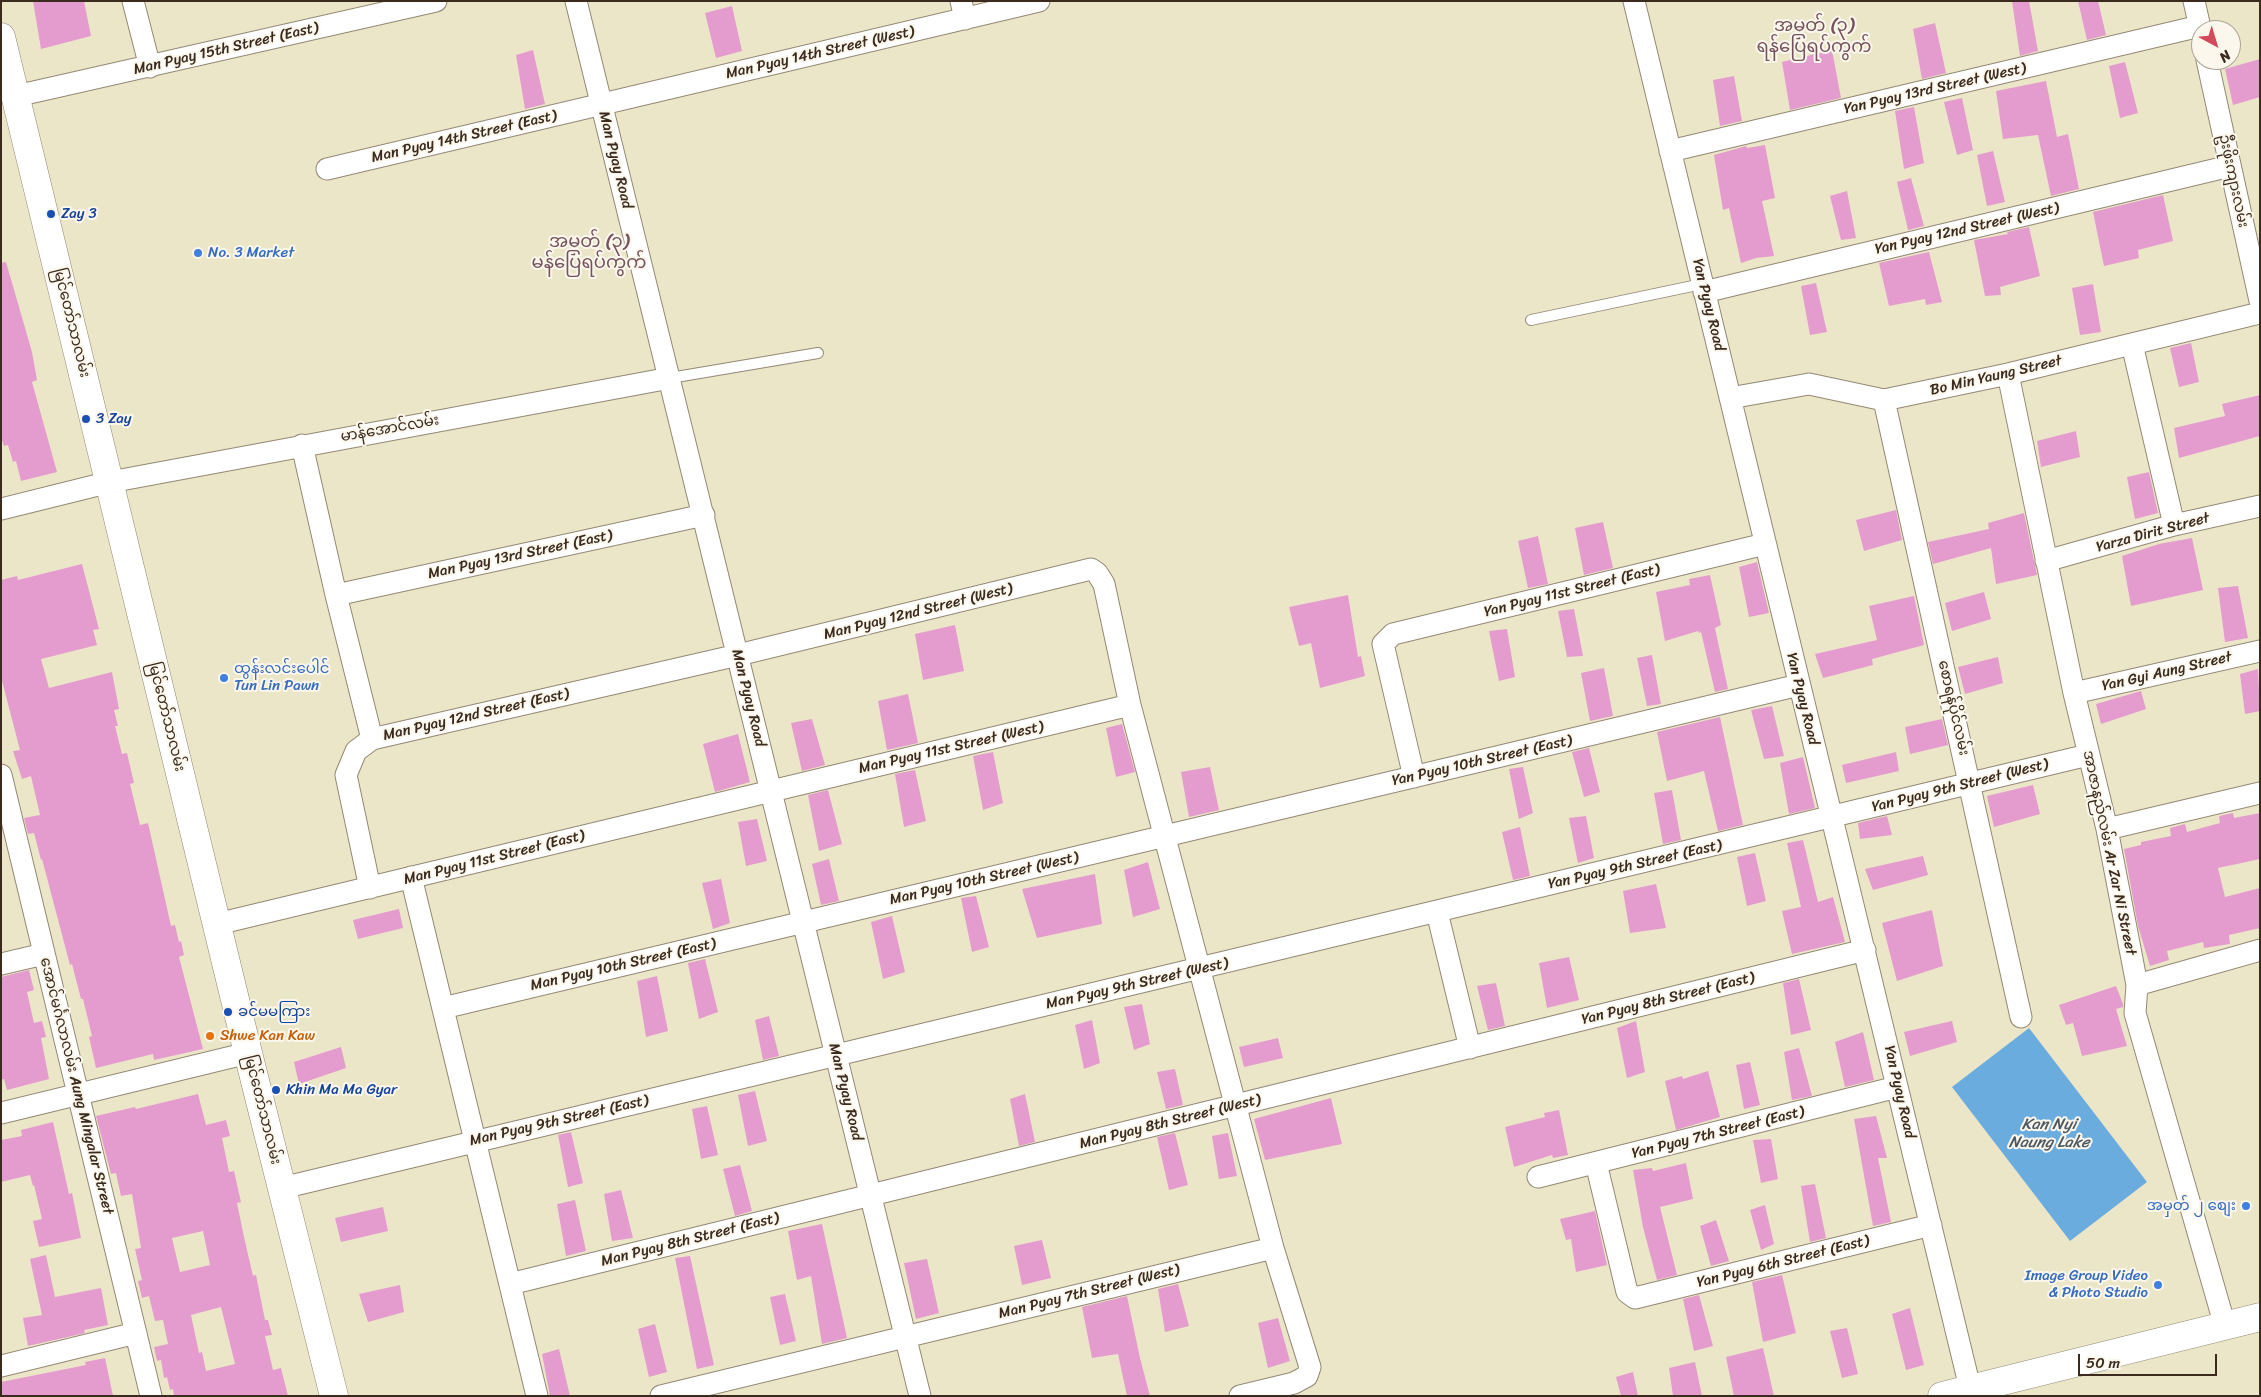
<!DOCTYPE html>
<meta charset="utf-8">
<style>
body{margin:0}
#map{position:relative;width:2261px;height:1397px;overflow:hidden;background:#ece6c9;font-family:Sriracha,sans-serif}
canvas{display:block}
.frame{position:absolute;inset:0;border:2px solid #3b2a1e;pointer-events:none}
.north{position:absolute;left:2191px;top:20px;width:50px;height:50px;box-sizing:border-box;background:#fbf7ec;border:1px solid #aea59a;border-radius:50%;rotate:141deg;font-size:14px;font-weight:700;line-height:20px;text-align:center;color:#3b2a1e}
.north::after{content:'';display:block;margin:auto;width:18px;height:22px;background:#d1495b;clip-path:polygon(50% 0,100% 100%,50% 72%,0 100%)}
.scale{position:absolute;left:2078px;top:1354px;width:139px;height:22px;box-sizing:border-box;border:2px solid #3b2a1e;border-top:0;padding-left:6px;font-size:15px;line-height:18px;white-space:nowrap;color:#3b2a1e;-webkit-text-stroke:4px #fbf7ec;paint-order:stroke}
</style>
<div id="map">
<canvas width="2261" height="1397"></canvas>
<div class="frame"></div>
<div class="north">N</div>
<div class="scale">50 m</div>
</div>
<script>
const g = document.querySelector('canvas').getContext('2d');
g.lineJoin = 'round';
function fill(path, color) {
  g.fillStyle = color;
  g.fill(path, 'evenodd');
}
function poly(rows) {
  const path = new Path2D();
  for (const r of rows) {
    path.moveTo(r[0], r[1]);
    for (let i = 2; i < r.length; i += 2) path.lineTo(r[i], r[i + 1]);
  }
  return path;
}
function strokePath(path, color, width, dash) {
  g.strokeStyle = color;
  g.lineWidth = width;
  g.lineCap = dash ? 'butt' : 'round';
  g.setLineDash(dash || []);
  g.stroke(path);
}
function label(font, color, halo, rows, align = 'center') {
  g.font = font + ' Sriracha,"Noto Sans Myanmar",sans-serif';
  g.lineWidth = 4;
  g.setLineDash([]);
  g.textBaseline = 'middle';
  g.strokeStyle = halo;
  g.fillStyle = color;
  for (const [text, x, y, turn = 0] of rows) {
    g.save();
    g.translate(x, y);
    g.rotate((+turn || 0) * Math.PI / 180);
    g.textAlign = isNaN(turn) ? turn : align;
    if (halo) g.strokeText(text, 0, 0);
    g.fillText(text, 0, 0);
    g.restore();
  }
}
const water = poly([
 [2029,1028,2147,1182,2070,1241,1952,1087]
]);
const building = poly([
 [33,1,84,1,91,36,41,49],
 [2012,1,2029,1,2038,51,2020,56],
 [2078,1,2098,1,2106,35,2087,40],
 [732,6,742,51,716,58,705,13],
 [1935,23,1946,73,1922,79,1913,29],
 [533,50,545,104,525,109,516,55],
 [1832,50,1841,98,1790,110,1782,62],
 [2260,59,2260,97,2233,105,2225,69],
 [2125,62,2138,113,2120,118,2109,66],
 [1734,76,1742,121,1720,126,1713,80],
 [2046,81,2057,137,2068,134,2079,189,2051,196,2038,135,2003,139,1996,91],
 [1962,98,1973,150,1957,155,1944,102],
 [1914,107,1924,163,1904,169,1895,111],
 [1765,145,1775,198,1762,201,1774,256,1756,258,1741,263,1729,208,1723,210,1714,155,1746,146,1747,148],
 [1993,151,2005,202,1987,206,1977,155],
 [1911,178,1924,226,1908,230,1897,182],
 [1847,191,1856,238,1841,240,1830,196],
 [2163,195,2173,241,2138,250,2139,258,2104,266,2093,212],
 [2029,227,2040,276,2000,287,2001,295,1985,296,1974,240,2008,234,2007,232],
 [1929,252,1942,302,1926,305,1925,299,1889,306,1879,263],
 [6,262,32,352,37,380,32,382,57,472,21,481,16,461,13,462,8,445,4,446,1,437,1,263],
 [1816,283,1827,332,1810,335,1801,286],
 [2093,284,2101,332,2080,335,2072,288],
 [2191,343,2199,382,2179,387,2170,348],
 [2260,395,2260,436,2179,458,2174,428,2225,416,2222,404],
 [2076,431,2080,457,2041,467,2037,441],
 [2149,472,2158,513,2135,519,2127,477],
 [1896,510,1902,540,1864,551,1856,520],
 [2024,513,2037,575,1996,584,1991,548,1933,564,1928,542,1989,529,1988,523],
 [1603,522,1613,568,1584,575,1575,528],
 [1538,536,1548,584,1528,588,1518,541],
 [2192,538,2203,590,2131,606,2122,556,2159,544],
 [1757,562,1769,613,1749,617,1739,567],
 [82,564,99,629,93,630,97,645,41,659,49,688,112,672,119,709,114,710,118,726,115,726,122,754,127,753,134,783,130,784,140,825,148,823,171,926,175,925,179,942,181,941,184,955,179,957,203,1049,154,1060,153,1054,96,1068,89,1037,92,1036,83,999,81,999,72,964,70,965,42,859,41,860,34,833,28,834,24,818,40,815,31,776,22,779,13,751,20,750,1,677,1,580,17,576,18,580],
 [1710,575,1721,625,1715,628,1728,689,1715,692,1701,632,1699,633,1698,631,1665,641,1656,592,1690,585,1689,579],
 [2238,586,2248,638,2225,642,2218,588],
 [1984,592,1991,619,1952,631,1945,603],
 [1348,595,1358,657,1361,656,1365,676,1320,688,1311,643,1299,646,1289,607],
 [1914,596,1924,645,1872,659,1873,665,1823,678,1815,654,1877,640,1869,606],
 [1574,609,1583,656,1567,657,1558,611],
 [955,625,964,671,923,680,915,634],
 [1507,629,1515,677,1499,681,1489,631],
 [1652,655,1661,704,1647,706,1637,658],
 [1998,657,2003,683,1965,694,1958,667],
 [1604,668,1613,716,1590,721,1581,673],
 [2258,669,2260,711,2245,714,2240,674],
 [2141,691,2146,709,2101,724,2096,704],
 [908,694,918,743,887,750,878,701],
 [1772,706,1784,756,1764,759,1751,710],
 [1720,717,1743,825,1718,831,1704,771,1667,781,1657,732],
 [812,719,825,765,802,771,791,723],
 [1942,719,1948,745,1910,754,1905,727],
 [1122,724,1135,772,1116,777,1106,728],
 [738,734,750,782,715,792,703,744],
 [1589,748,1600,792,1584,797,1572,752],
 [993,752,1003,803,983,810,973,756],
 [1896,752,1899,771,1846,783,1842,765],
 [1803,757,1815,808,1789,814,1780,763],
 [1210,767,1219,810,1189,817,1181,772],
 [1523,767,1533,813,1519,819,1509,769],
 [915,770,926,821,904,827,895,774],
 [2033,785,2040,814,1994,827,1987,796],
 [828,790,842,844,819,851,808,795],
 [1672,790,1681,840,1663,844,1654,793],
 [2233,813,2234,818,2260,813,2260,859,2218,868,2225,897,2260,888,2260,928,2229,935,2230,944,2204,948,2203,942,2167,951,2169,960,2150,966,2138,926,2124,849,2141,845,2141,842,2171,836,2170,828,2185,824,2187,832,2220,823,2219,816],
 [1586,816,1594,858,1578,863,1569,818],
 [1887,816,1892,835,1860,839,1858,823],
 [757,819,767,861,746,866,738,822],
 [1520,827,1530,876,1513,880,1502,832],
 [1803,840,1818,902,1833,897,1845,942,1792,954,1782,911,1801,907,1787,843],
 [1755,853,1766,901,1747,906,1737,857],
 [1923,856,1928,875,1873,890,1865,869],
 [829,859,839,901,821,905,812,864],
 [1148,862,1160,909,1133,917,1124,870],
 [1095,874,1102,924,1037,938,1022,889],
 [721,879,730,923,713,929,702,883],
 [1656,884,1666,928,1630,933,1623,891],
 [976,896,989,947,972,952,961,898],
 [399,909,403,928,358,939,353,920],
 [1932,910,1943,966,1897,981,1882,923],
 [892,916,905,972,883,979,871,922],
 [1569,957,1579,1000,1547,1008,1539,963],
 [705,959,718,1012,699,1019,688,963],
 [29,970,34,990,27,992,34,1023,42,1021,46,1037,41,1038,49,1079,7,1090,4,1079,1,1080,1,977],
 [657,976,668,1031,646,1037,637,981],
 [1799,979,1811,1030,1791,1035,1783,983],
 [1496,983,1505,1026,1488,1030,1477,986],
 [2116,986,2123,1004,2123,1007,2116,1009,2127,1046,2082,1056,2073,1023,2066,1025,2059,1005],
 [1142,1004,1150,1044,1134,1050,1124,1007],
 [769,1016,779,1056,763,1060,755,1020],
 [1092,1020,1100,1063,1084,1069,1075,1025],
 [1636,1021,1645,1072,1627,1078,1617,1028],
 [1952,1021,1957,1042,1910,1056,1904,1032],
 [1863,1032,1874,1080,1845,1087,1835,1042],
 [1278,1038,1283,1058,1244,1067,1239,1047],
 [341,1047,346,1068,299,1084,294,1062],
 [1799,1048,1812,1096,1792,1100,1784,1052],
 [1750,1062,1760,1105,1744,1109,1736,1065],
 [1175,1069,1183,1105,1166,1109,1157,1072],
 [1708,1071,1720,1117,1676,1130,1665,1081,1682,1076,1683,1079],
 [755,1091,767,1141,748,1146,738,1095],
 [198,1094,206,1125,226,1120,230,1136,222,1138,229,1172,234,1171,241,1202,237,1203,244,1237,253,1276,256,1275,265,1320,268,1320,272,1335,265,1336,273,1370,281,1368,288,1396,174,1396,173,1389,170,1390,167,1377,164,1378,161,1360,157,1361,154,1347,168,1344,163,1320,155,1321,149,1296,142,1298,138,1281,142,1280,135,1249,141,1248,132,1194,121,1196,116,1173,111,1174,96,1116,135,1107,136,1109],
 [203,1231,210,1265,180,1272,172,1238],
 [221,1307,235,1364,206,1371,202,1352,199,1353,191,1315],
 [1025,1094,1035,1142,1019,1146,1010,1099],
 [1331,1098,1342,1144,1265,1160,1254,1119],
 [707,1106,718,1155,701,1159,692,1109],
 [1559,1110,1568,1155,1553,1158,1552,1155,1514,1167,1505,1127,1545,1117,1544,1113],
 [1876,1116,1887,1158,1878,1158,1891,1222,1873,1226,1854,1119],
 [53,1122,69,1194,72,1193,81,1238,39,1247,33,1221,42,1219,34,1185,33,1186,30,1175,1,1182,1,1140,22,1136,21,1130],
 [571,1132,583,1183,568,1187,558,1135],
 [1175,1133,1188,1185,1169,1190,1157,1137],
 [1228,1133,1237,1176,1219,1179,1212,1136],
 [1771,1139,1778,1179,1761,1183,1753,1140],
 [1686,1163,1693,1199,1660,1207,1677,1275,1657,1280,1643,1227,1633,1170,1652,1168,1653,1171],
 [740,1165,752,1211,735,1216,723,1169],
 [1815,1184,1826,1238,1810,1242,1801,1186],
 [621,1190,633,1238,612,1241,604,1194],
 [575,1200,586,1251,566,1256,557,1204],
 [1765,1205,1774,1244,1761,1250,1750,1210],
 [383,1207,388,1231,341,1242,335,1218],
 [1595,1211,1607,1265,1576,1272,1571,1239,1566,1240,1560,1219],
 [1716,1220,1729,1261,1711,1266,1700,1226],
 [822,1224,847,1338,822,1344,811,1276,797,1280,788,1231],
 [1042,1240,1051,1278,1022,1285,1014,1246],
 [46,1255,55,1297,101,1288,108,1325,84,1330,85,1333,28,1346,23,1318,42,1315,30,1259],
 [690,1256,714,1365,697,1369,675,1258],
 [927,1259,939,1313,916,1319,904,1263],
 [1782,1275,1796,1333,1763,1342,1752,1282],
 [1178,1284,1189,1326,1165,1332,1158,1289],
 [400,1285,404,1312,368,1322,359,1294],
 [785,1294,796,1341,780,1345,770,1297],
 [1699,1295,1713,1346,1694,1351,1683,1299],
 [1127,1296,1140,1358,1150,1396,1127,1396,1118,1354,1092,1358,1082,1307],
 [1910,1308,1924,1365,1906,1370,1892,1314],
 [1278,1318,1290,1361,1268,1368,1258,1323],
 [655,1324,667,1372,649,1377,638,1329],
 [1847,1328,1858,1374,1842,1378,1830,1331],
 [1763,1348,1774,1396,1734,1396,1726,1357],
 [559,1349,570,1396,550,1396,542,1354],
 [105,1358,113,1396,1,1396,1,1382,86,1365,85,1362],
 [1695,1362,1702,1396,1673,1396,1669,1368],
 [1633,1372,1638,1396,1621,1396,1616,1377]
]);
const lane = poly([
 [1531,320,1702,284],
 [670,378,818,353]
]);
const street = poly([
 [133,1,150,67],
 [576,1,920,1396],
 [961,1,965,19],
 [1634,1,1972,1396],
 [2194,1,2201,32],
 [2207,60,2260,301],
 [16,96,436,1],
 [1670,151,2200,26],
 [327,169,1039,1],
 [1704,292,2230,166],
 [2132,344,2174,525],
 [2008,374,2074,693,2107,829,2137,985,2135,1013,2225,1326],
 [1730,398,1809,384,1884,400,2008,374,2260,313],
 [1884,400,2021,1017],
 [302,445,336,595,372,739],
 [1,509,110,482,670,378],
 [2046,561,2174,525,2260,506],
 [336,595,704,515],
 [2074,693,2260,651],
 [1,775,151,1396],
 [1414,777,1383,644,1393,634,1765,544],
 [2107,829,2260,793],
 [411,877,537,1396],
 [370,888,346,775,356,751,372,739,738,655,1091,569,1097,573,1104,584,1130,705,1273,1248,1310,1367,1307,1376,1294,1383,1240,1396],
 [1437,912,1470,1048],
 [217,924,1130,705],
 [1,964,44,954],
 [2137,985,2260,950],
 [443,1008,1799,685],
 [1,1113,248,1053],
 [1596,1163,1627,1292,1635,1298,1931,1225],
 [1538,1177,1897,1087],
 [282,1188,2088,755],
 [510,1284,1865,950],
 [1,1366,136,1333],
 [661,1396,1273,1248]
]);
const secondary = poly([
 [1,37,248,1053,334,1396],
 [1942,1396,2260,1317]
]);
const markers = [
 [51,214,5,"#1a4fb4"],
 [198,253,5,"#3f7fe0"],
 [86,419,5,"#1a4fb4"],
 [224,678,5,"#3f7fe0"],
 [228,1012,5,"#1a4fb4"],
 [210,1036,5,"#e8710a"],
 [276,1090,5,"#1a4fb4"],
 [2246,1206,5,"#3f7fe0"],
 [2158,1285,5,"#3f7fe0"]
];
const streetNames = [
 ["Man Pyay 15th Street (East)",226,49,-13],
 ["Man Pyay 14th Street (West)",820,53,-13],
 ["Yan Pyay 13rd Street (West)",1935,89,-13],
 ["Man Pyay 14th Street (East)",464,137,-13],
 ["Man Pyay Road",615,160,76],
 ["ဦးဖိုးကျားလမ်း",2233,181,78],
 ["Yan Pyay 12nd Street (West)",1967,229,-13],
 ["Yan Pyay Road",1708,305,76],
 ["မြင်တော်သာလမ်း",71,323,76],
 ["Bo Min Yaung Street",1996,376,-13],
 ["မာန်အောင်လမ်း",390,429,-10],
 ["Yarza Dirit Street",2153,533,-15],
 ["Man Pyay 13rd Street (East)",520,555,-12],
 ["Yan Pyay 11st Street (East)",1572,591,-14],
 ["Man Pyay 12nd Street (West)",918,612,-14],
 ["Yan Gyi Aung Street",2167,672,-13],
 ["Man Pyay Road",748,698,76],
 ["Yan Pyay Road",1802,699,76],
 ["စောရန်ပိုင်လမ်း",1953,708,77],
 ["Man Pyay 12nd Street (East)",476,715,-13],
 ["မြင်တော်သာလမ်း",166,717,76],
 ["Man Pyay 11st Street (West)",951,748,-13],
 ["Yan Pyay 10th Street (East)",1482,761,-13],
 ["Yan Pyay 9th Street (West)",1960,786,-14],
 ["အာဇာနည်လမ်း Ar Zar Ni Street",2109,853,78],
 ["Man Pyay 11st Street (East)",494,858,-14],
 ["Yan Pyay 9th Street (East)",1635,865,-13],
 ["Man Pyay 10th Street (West)",984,879,-13],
 ["Man Pyay 10th Street (East)",623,965,-13],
 ["Man Pyay 9th Street (West)",1137,984,-13],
 ["Yan Pyay 8th Street (East)",1668,999,-14],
 ["အောင်မင်္ဂလာလမ်း Aung Mingalar Street",76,1086,76],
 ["Man Pyay Road",845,1092,76],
 ["Yan Pyay Road",1899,1092,77],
 ["မြင်တော်သာလမ်း",262,1110,76],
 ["Man Pyay 9th Street (East)",559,1121,-13],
 ["Man Pyay 8th Street (West)",1170,1122,-14],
 ["Yan Pyay 7th Street (East)",1718,1133,-14],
 ["Man Pyay 8th Street (East)",690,1240,-14],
 ["Yan Pyay 6th Street (East)",1783,1262,-14],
 ["Man Pyay 7th Street (West)",1089,1292,-14]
];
const transitNames = [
 ["Zay 3",61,214],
 ["3 Zay",96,419],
 ["ခင်မမကြား",238,1012],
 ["Khin Ma Ma Gyar",286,1090]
];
const shopNames = [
 ["No. 3 Market",208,253],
 ["ထွန်းလင်းပေါင်",234,669],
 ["Tun Lin Pawn",234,686],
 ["အမှတ် ၂ စျေး",2236,1206,"right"],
 ["Image Group Video",2148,1276,"right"],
 ["& Photo Studio",2148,1293,"right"]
];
const foodNames = [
 ["Shwe Kan Kaw",220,1036]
];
const waterNames = [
 ["Kan Nyi",2049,1125],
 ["Naung Lake",2049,1143]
];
const quarterNames = [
 ["အမှတ် (၃)",1814,26],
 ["ရန်ပြေရပ်ကွက်",1814,47],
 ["အမှတ် (၃)",589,242],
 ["မန်ပြေရပ်ကွက်",589,263]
];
fill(water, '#6bacdf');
fill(building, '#e49cce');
strokePath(lane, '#948874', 12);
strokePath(street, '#948874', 23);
strokePath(secondary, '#948874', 29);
strokePath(lane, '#fff', 10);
strokePath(street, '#fff', 21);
strokePath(secondary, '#fff', 28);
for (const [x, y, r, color] of markers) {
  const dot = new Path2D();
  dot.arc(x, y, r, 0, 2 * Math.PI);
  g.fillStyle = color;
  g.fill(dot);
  strokePath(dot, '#fbf7ec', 2);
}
label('15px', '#3b2a1e', '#fbf7ec', streetNames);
label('15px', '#164399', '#fbf7ec', transitNames, 'left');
label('15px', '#366cbe', '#fbf7ec', shopNames, 'left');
label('15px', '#c56008', '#fbf7ec', foodNames, 'left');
label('italic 16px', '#4c5862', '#fbf7ec', waterNames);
label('18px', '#76525c', '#fbf7ec', quarterNames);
</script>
